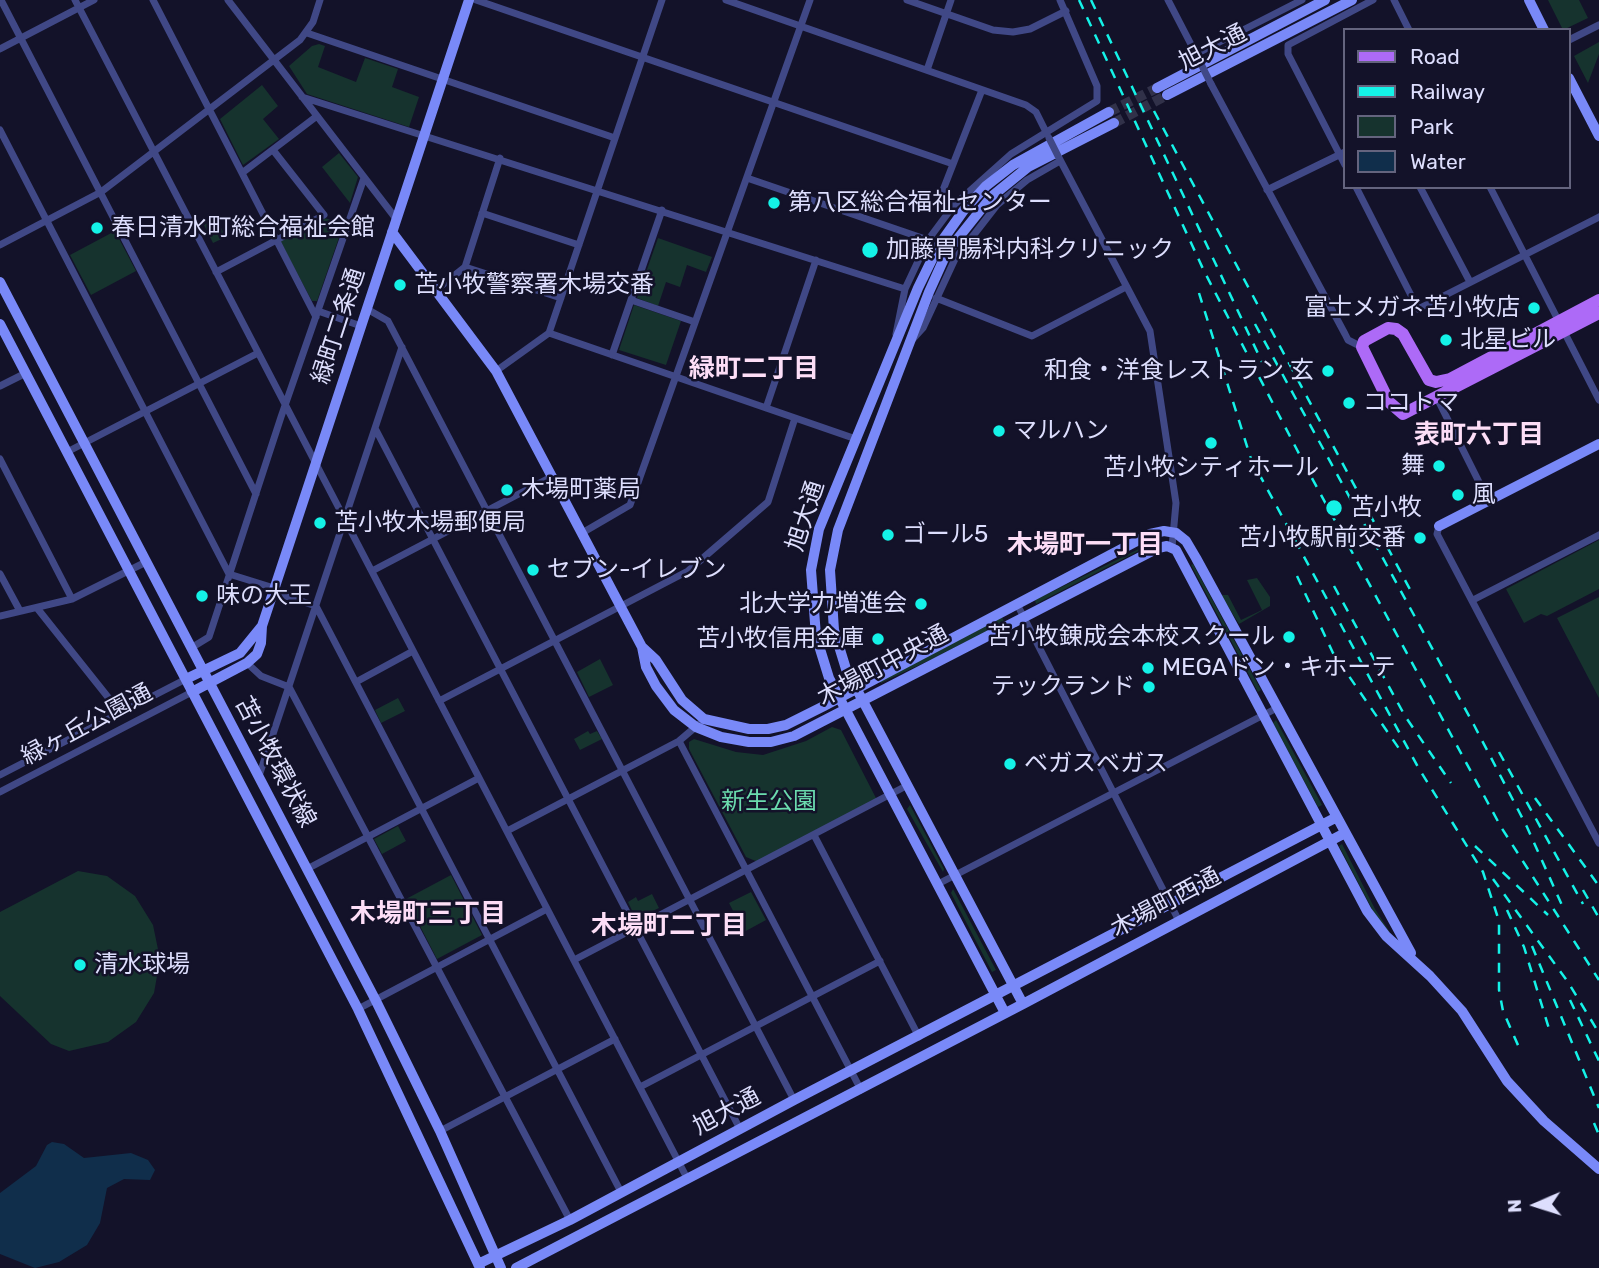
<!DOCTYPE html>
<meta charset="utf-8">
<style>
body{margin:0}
#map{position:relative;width:1599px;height:1268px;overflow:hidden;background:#131229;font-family:Rubik,sans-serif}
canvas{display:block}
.legend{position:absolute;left:1343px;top:28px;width:228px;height:161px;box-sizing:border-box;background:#131229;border:2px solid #64647e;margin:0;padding:9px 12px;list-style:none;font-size:21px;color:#dddefd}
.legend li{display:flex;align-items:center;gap:14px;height:35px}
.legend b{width:35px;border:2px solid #64647e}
.north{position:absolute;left:1501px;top:1170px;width:70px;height:70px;-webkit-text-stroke:5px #131229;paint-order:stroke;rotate:267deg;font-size:19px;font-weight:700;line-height:28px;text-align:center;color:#dddefd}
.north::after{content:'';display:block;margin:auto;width:24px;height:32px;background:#dddefd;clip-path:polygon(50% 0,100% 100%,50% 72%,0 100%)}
</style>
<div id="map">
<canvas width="1599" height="1268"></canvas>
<ul class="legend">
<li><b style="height:9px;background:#ad6af7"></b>Road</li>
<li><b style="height:9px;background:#14f2e7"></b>Railway</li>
<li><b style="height:19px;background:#16332e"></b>Park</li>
<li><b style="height:19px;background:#102e4b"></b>Water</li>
</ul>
<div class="north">N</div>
</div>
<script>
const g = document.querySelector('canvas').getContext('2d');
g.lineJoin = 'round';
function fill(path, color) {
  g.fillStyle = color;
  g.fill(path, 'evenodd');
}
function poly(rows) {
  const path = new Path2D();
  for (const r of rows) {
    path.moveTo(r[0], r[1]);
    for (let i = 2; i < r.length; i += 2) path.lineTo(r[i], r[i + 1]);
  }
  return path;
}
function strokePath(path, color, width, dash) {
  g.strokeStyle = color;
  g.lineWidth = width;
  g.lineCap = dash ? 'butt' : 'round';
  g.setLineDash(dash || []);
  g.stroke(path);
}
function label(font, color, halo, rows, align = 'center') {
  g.font = font + ' Rubik,"Noto Sans JP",sans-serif';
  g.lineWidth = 5;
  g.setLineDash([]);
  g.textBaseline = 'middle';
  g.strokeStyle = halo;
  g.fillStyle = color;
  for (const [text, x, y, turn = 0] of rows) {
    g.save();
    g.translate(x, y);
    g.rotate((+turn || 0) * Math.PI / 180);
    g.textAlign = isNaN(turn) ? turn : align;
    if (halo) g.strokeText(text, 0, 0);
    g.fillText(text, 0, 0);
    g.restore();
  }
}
const green = poly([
 [1548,0,1579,0,1588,18,1563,30],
 [1599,42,1599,54,1588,83,1574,56],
 [319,44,325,46,318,67,356,82,365,58,398,69,392,87,419,97,409,127,307,94,289,66,312,46],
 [262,85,278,106,263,119,279,139,243,165,220,119],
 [339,153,358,177,350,203,322,167],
 [216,218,226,237,213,243,204,225],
 [324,218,344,223,317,301,312,301,280,241],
 [115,231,136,271,91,295,70,255],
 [658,238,712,257,706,272,687,265,680,287,666,282,658,306,637,298],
 [634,305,681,321,666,365,619,350],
 [1599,540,1599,589,1547,616,1541,614,1524,623,1506,589],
 [1151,543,1152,544,1036,604,1035,600],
 [1193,564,1261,690,1258,692,1191,565],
 [1257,578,1270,597,1270,606,1239,624,1221,595,1228,595,1241,620,1262,610,1247,580],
 [1599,597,1599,698,1557,618],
 [1002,617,1004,622,930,660,881,683,879,681],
 [600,659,613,685,589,697,577,672],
 [398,698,405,711,381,723,375,710],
 [1276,720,1322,805,1318,807,1273,723],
 [832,727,841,730,877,800,758,862,746,857,689,749,689,742,694,739,736,752,763,755,806,741],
 [588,731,590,734,597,731,602,739,580,750,574,739],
 [910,805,944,869,943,872,907,809],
 [398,826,406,841,382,854,374,839],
 [1342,844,1375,909,1393,937,1373,911,1339,846],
 [78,871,107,876,135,896,153,925,160,959,154,993,136,1022,108,1042,69,1051,51,1044,0,996,0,912],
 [451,875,482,935,437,959,406,899],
 [953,889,996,970,992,972,951,893],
 [751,892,766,920,744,932,729,903],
 [652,894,659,908,636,919,628,902,636,897,638,901]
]);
const water = poly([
 [52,1142,64,1144,84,1158,131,1153,148,1160,155,1170,150,1180,124,1179,107,1188,100,1223,87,1245,59,1262,35,1268,0,1254,0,1193,36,1166,47,1145]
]);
const secondaryTunnel = poly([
 [1109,112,1157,88],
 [1114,123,1167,95]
]);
const street = poly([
 [1,0,256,494],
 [75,0,688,1180],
 [153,0,316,317],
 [228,0,397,220],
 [476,0,953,164],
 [726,0,1026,105,1036,112,1047,134],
 [907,0,993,30,1013,32,1030,29,1066,11],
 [1168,0,1196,54,1302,0],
 [1394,0,1409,30],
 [307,33,615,138],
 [1569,40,1599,25],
 [0,49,94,0],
 [927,70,951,0],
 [1211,84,1345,334,1348,340,1362,347],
 [302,97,905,289],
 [0,130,229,574,274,588],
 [1058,156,1150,331,1176,503,1172,547],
 [1345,165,1288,54,1288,45,1373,0],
 [242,173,317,116],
 [747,178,928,240],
 [1356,187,1418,309,1599,217],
 [1420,187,1470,282],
 [1490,187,1599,400],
 [1267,190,1345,152],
 [954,205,943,190,982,90],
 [482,213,579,245],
 [0,245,101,192,300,40,313,22,320,0],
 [465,267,561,298],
 [216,272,324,215,273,150],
 [436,290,465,267,500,158],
 [936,298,1032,336,1126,287],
 [631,300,695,322],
 [367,309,388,321,794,1100],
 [318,311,361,326],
 [549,333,856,439],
 [896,334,905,289,928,240,954,205,1011,154,1097,101,1097,86,1060,0],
 [913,339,923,328,955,259,997,205,1027,180,1060,161],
 [612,355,662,210],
 [496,371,549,333,662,0],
 [0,386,26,373],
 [1437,398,1488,500],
 [766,408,816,260],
 [376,430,740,1129],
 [67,452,258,353],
 [0,459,72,599],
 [1439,526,1437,534,1599,843],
 [582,533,630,505,810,0],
 [372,571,553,476],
 [0,574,20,611],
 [273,592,316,606,621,1192],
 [1473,600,1599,535],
 [1017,604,1178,919],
 [37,608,119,711],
 [0,616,72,599,146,562],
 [191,648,209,637,281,417,364,178],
 [247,663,261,676,289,687,570,1220],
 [356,682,413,651],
 [439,701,688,571,768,502,795,418],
 [679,741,861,1090],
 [0,775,186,679],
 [259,776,402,347],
 [0,792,192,692],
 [507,831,679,741,699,724],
 [814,835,919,1037],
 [307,869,479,778],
 [938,884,1277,708],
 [574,960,908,785],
 [358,1009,547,909],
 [640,1087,880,961],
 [440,1131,615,1039]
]);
const secondary = poly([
 [1529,0,1544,30],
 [1569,78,1599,136],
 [1157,88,1325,0],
 [1167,95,1352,0],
 [392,232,496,371,642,647,646,667,656,686,674,710,696,727,721,737,749,742,771,742,794,736,1158,548,1167,546,1176,550,1367,911,1386,936,1430,976,1462,1011,1507,1081,1544,1121,1599,1169],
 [0,282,375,999,440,1131,501,1268],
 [0,324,358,1009,480,1268],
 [1439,526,1599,444],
 [642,647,656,660,682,700,704,719,749,729,768,729,786,725,824,706,1150,534,1164,531,1176,533,1186,541,1196,558,1411,953],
 [186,679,240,653,262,626],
 [192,692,247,663,257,654,261,643,262,626,469,0],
 [1023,1004,1345,833],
 [1005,1013,829,678,816,636,811,570,819,529,918,288,939,245,964,210,986,186,1013,165,1109,112],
 [478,1264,570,1220,794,1100,1335,818],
 [516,1268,1023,1004,846,669,834,630,830,570,838,530,929,292,947,252,991,197,1028,167,1114,123]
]);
const primary = poly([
 [1599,300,1450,379,1436,382,1429,380,1403,334,1396,329,1388,328,1364,341,1362,347,1389,402,1403,414,1599,313]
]);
const rail = poly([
 [1079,0,1204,271,1307,469,1501,827,1599,980],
 [1091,0,1262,362],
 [1154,111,1413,595],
 [1199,293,1251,459,1418,767,1483,872,1499,921,1499,990,1503,1011,1521,1052],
 [1255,324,1474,725,1527,827,1565,912],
 [1297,576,1333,653,1400,750],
 [1334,586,1405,716,1451,783],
 [1499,752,1583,904],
 [1535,798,1599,886],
 [1475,846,1548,915],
 [1493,879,1568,982,1599,1033],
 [1583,890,1599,918],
 [1507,910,1524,947,1550,1032],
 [1532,946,1599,1108],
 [1570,1000,1599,1061],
 [1594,1123,1599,1135]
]);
const streetBridge = poly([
 [1196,54,1211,84],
 [1049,138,1058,156]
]);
const markers = [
 [774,203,7,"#14f2e7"],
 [97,228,7,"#14f2e7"],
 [870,250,9,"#14f2e7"],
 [400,285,7,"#14f2e7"],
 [1534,308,7,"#14f2e7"],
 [1446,340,7,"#14f2e7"],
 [1328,371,7,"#14f2e7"],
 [1349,403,7,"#14f2e7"],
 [999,431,7,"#14f2e7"],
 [1211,443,7,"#14f2e7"],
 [1439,466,7,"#14f2e7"],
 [507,490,7,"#14f2e7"],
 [1458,495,7,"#14f2e7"],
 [1334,508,9,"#14f2e7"],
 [320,523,7,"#14f2e7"],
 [888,535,7,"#14f2e7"],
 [1420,538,7,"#14f2e7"],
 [533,570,7,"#14f2e7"],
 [202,596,7,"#14f2e7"],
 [921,604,7,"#14f2e7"],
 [1289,637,7,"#14f2e7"],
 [878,639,7,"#14f2e7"],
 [1148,668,7,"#14f2e7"],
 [1149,687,7,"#14f2e7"],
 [1010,764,7,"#14f2e7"],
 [80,965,7,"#14f2e7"]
];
const streetNames = [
 ["旭大通",1213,48,-27],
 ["緑町二条通",339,326,-72],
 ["旭大通",806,516,-72],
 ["木場町中央通",883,666,-28],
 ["緑ヶ丘公園通",87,725,-28],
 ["苫小牧環状線",275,762,62],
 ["木場町西通",1166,903,-28],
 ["旭大通",727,1112,-28]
];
const poiNames = [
 ["第八区総合福祉センター",788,203],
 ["春日清水町総合福祉会館",111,228],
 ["加藤胃腸科内科クリニック",886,250],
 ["苫小牧警察署木場交番",414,285],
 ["富士メガネ苫小牧店",1520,308,"right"],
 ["北星ビル",1460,340],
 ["和食・洋食レストラン 玄",1314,371,"right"],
 ["ココトマ",1363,403],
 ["マルハン",1013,431],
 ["舞",1425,466,"right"],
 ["苫小牧シティホール",1211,468,"center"],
 ["木場町薬局",521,490],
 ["風",1472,495],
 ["苫小牧",1350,508],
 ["苫小牧木場郵便局",334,523],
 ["ゴール5",902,535],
 ["苫小牧駅前交番",1406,538,"right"],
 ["セブン-イレブン",547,570],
 ["味の大王",216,596],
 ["北大学力増進会",907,604,"right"],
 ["苫小牧錬成会本校スクール",1275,637,"right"],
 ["苫小牧信用金庫",864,639,"right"],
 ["MEGAドン・キホーテ",1162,668],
 ["テックランド",1135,687,"right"],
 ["ベガスベガス",1024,764],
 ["清水球場",94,965]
];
const parkNames = [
 ["新生公園",769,802]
];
const neighbourhoodNames = [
 ["緑町二丁目",754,369],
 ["表町六丁目",1479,435],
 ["木場町一丁目",1085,545],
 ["木場町三丁目",428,914],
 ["木場町二丁目",669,926]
];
fill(green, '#16332e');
fill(water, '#102e4b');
strokePath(secondaryTunnel, '#313149', 10, [10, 5]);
strokePath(street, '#404886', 7);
strokePath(secondary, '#7989f8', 10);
strokePath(primary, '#ad6af7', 12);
strokePath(rail, '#14f2e7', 2.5, [10, 9]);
strokePath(streetBridge, '#404886', 7);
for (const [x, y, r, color] of markers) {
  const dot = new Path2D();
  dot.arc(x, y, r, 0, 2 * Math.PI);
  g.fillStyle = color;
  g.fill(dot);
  strokePath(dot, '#131229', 2.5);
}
label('24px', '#dddefd', '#131229', streetNames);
label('24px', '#dddefd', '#131229', poiNames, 'left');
label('24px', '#6bdbae', '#131229', parkNames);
label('bold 26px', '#fddef7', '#131229', neighbourhoodNames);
</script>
